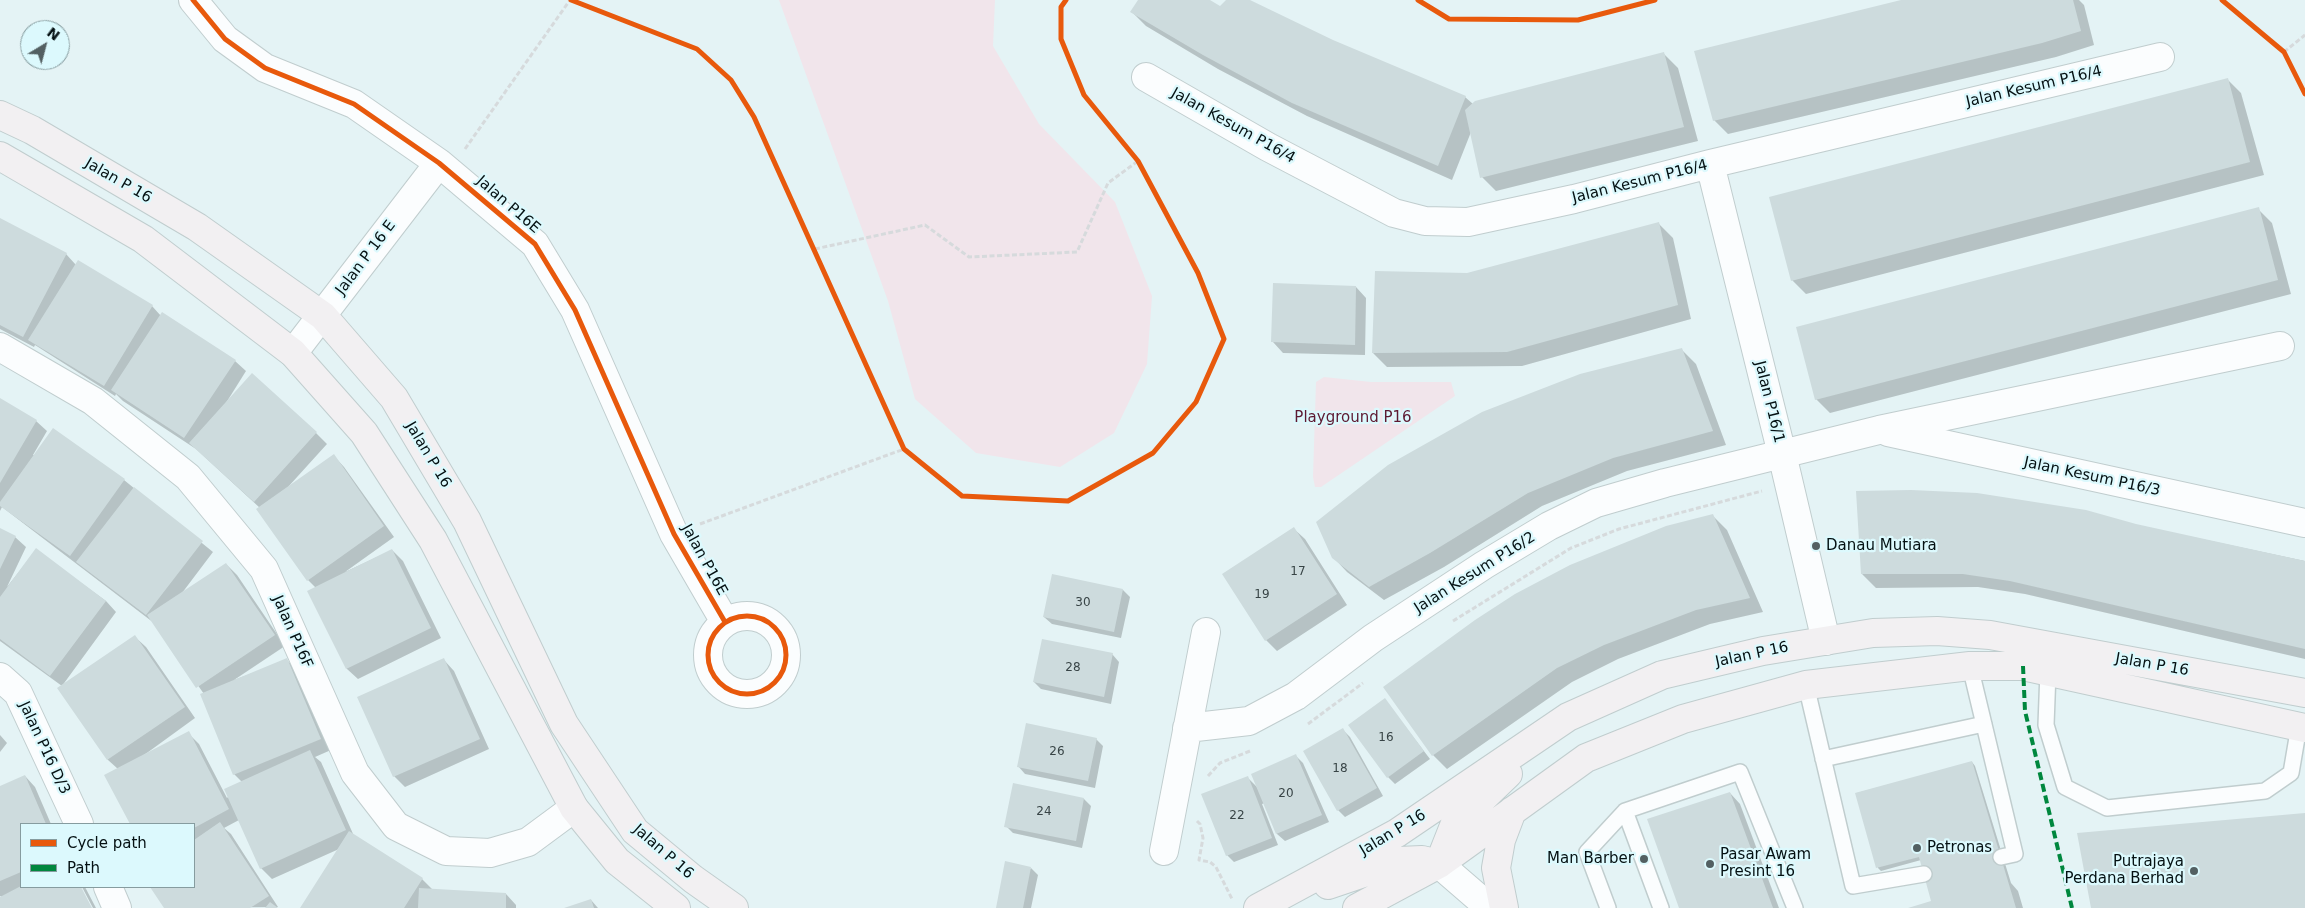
<!DOCTYPE html>
<style>
body{margin:0}
#map{position:relative;width:2305px;height:908px;overflow:hidden;background:#e4f3f5;font-family:"DejaVu Sans",sans-serif}
canvas{display:block}
.legend{position:absolute;left:20px;top:823px;width:175px;height:65px;box-sizing:border-box;background:#dcf9fd;border:1px solid #869c9f;margin:0;padding:6px 9px;list-style:none;font-size:15px;color:#051113}
.legend li{display:flex;align-items:center;gap:10px;height:25px}
.legend b{width:25px;border:1px solid #869c9f}
.north{position:absolute;left:20px;top:20px;width:50px;height:50px;box-sizing:border-box;background:#dcf9fd;border:1px solid #869c9f;border-radius:50%;rotate:37deg;font-size:14px;font-weight:700;line-height:20px;text-align:center;color:#051113}
.north::after{content:'';display:block;margin:auto;width:18px;height:22px;background:#536062;clip-path:polygon(50% 0,100% 100%,50% 72%,0 100%)}
</style>
<div id="map">
<canvas width="2305" height="908"></canvas>
<ul class="legend">
<li><b style="height:6px;background:#e8590c"></b>Cycle path</li>
<li><b style="height:6px;background:#00873e"></b>Path</li>
</ul>
<div class="north">N</div>
</div>
<script>
const g = document.querySelector('canvas').getContext('2d');
g.lineJoin = 'round';
function fill(path, color) {
  g.fillStyle = color;
  g.fill(path, 'evenodd');
}
function poly(rows) {
  const path = new Path2D();
  for (const r of rows) {
    if (r.length === 3) {
      path.moveTo(r[0] + r[2], r[1]);
      path.arc(r[0], r[1], r[2], 0, 2 * Math.PI);
      continue;
    }
    path.moveTo(r[0], r[1]);
    for (let i = 2; i < r.length; i += 2) path.lineTo(r[i], r[i + 1]);
  }
  return path;
}
function strokePath(path, color, width, dash) {
  g.strokeStyle = color;
  g.lineWidth = width;
  g.lineCap = dash ? 'butt' : 'round';
  g.setLineDash(dash || []);
  g.stroke(path);
}
function label(font, color, halo, rows, align = 'center') {
  g.font = font + ' "DejaVu Sans",sans-serif';
  g.lineWidth = 4.5;
  g.setLineDash([]);
  g.textBaseline = 'middle';
  g.strokeStyle = halo;
  g.fillStyle = color;
  for (const [text, x, y, turn = 0] of rows) {
    g.save();
    g.translate(x, y);
    g.rotate((+turn || 0) * Math.PI / 180);
    g.textAlign = isNaN(turn) ? turn : align;
    if (halo) g.strokeText(text, 0, 0);
    g.fillText(text, 0, 0);
    g.restore();
  }
}
const green = poly([
 [779,0,995,0,993,46,1039,124,1115,202,1152,296,1147,364,1114,433,1060,467,976,453,915,399,888,301],
 [1324,377,1371,382,1451,382,1455,396,1321,487,1315,487,1313,477,1316,382]
]);
const shadow = poly([
 [1139,0,1207,0,1220,7,1228,0,1247,0,1333,41,1465,97,1473,104,1664,54,1678,68,1698,141,1496,191,1482,177,1471,132,1452,180,1307,116,1218,69,1146,26,1132,12],
 [1906,0,2079,0,2084,5,2094,45,2056,57,1728,134,1714,120],
 [2227,79,2241,93,2264,175,1806,294,1792,280],
 [2258,209,2272,223,2291,294,1830,413,1816,399],
 [0,219,66,254,76,265,152,306,161,316,235,361,246,371,226,403,252,375,316,433,327,444,288,487,334,456,344,467,394,537,345,572,392,550,403,561,441,638,358,679,347,669,309,592,316,588,308,580,260,508,196,449,123,401,116,394,115,396,35,345,34,347,0,329],
 [1659,224,1673,238,1691,319,1522,366,1387,367,1373,353,1467,275],
 [1356,287,1366,298,1365,355,1283,353,1273,342],
 [1682,350,1696,364,1726,445,1627,471,1542,506,1444,567,1384,600,1347,572,1333,557],
 [0,400,36,421,47,431,33,455,124,480,213,552,182,593,226,564,237,575,285,646,234,680,287,660,297,671,331,750,315,757,321,762,354,836,422,879,433,890,506,894,516,905,516,908,302,908,339,849,272,879,261,868,239,820,224,828,231,834,278,907,165,908,151,887,194,887,194,824,132,824,106,775,118,769,108,760,59,689,135,637,146,647,195,718,140,758,188,733,199,744,227,798,242,782,234,774,204,694,154,623,2,507,0,511],
 [1713,516,1727,530,1763,612,1710,624,1618,659,1572,682,1447,769,1433,755,1385,687],
 [2136,525,2305,561,2305,659,2025,594,1978,587,1876,588,1862,574],
 [0,529,15,537,26,547,7,587,36,550,106,601,116,612,62,686,0,641],
 [1294,529,1305,539,1347,605,1277,651,1266,640],
 [1123,590,1130,597,1121,638,1052,624,1044,617],
 [1112,654,1119,662,1111,704,1041,689,1034,682],
 [444,660,454,671,489,749,405,787,394,776],
 [1385,700,1430,759,1395,784,1388,777],
 [1343,730,1350,737,1383,796,1345,817,1338,810],
 [0,735,7,743,0,752],
 [1096,739,1103,746,1095,788,1025,774,1018,766],
 [1296,756,1303,763,1329,822,1285,841,1277,834,1265,803,1262,804,1278,845,1234,862,1227,855,1248,778,1258,788],
 [1972,762,1975,766,2011,883,2018,891,2023,908,1910,908,1933,902,1921,860,1881,871,1878,868,1857,793],
 [25,776,35,787,51,824,21,824,21,887,79,887,90,908,0,908,0,898,2,897,0,896,0,787],
 [1014,785,1084,799,1091,806,1082,848,1013,833,1006,826],
 [1730,793,1740,804,1779,908,1680,908],
 [1031,868,1038,875,1031,908,997,908],
 [82,887,85,887,96,908,93,908],
 [591,900,598,908,567,908]
]);
const building = poly([
 [1138,0,1210,0,1220,6,1226,0,1250,0,1333,40,1466,96,1438,166,1292,103,1203,55,1130,12],
 [1901,0,2073,0,2081,31,2042,43,1713,121,1694,51],
 [1664,52,1684,127,1480,178,1465,110,1475,101],
 [2228,78,2250,162,1791,281,1769,197],
 [2259,207,2278,280,1815,400,1796,327],
 [0,218,67,253,23,337,0,325],
 [1659,222,1678,305,1507,352,1372,353,1375,271,1467,273],
 [78,260,153,305,104,386,28,340],
 [1273,283,1356,286,1355,345,1271,342],
 [162,312,236,360,184,438,111,390],
 [1682,348,1713,431,1613,458,1528,493,1430,553,1369,587,1332,558,1316,522,1388,465,1482,412,1580,374],
 [252,373,317,432,254,502,189,443],
 [0,398,37,420,0,483],
 [53,428,125,479,70,556,0,506,0,502],
 [334,454,384,526,307,581,256,509],
 [134,487,203,541,146,615,76,562],
 [1911,490,1977,493,2086,510,2136,524,2305,561,2305,649,2010,581,1963,574,1861,574,1856,491],
 [1713,514,1750,598,1696,610,1604,645,1557,668,1432,756,1383,687,1475,620,1515,594,1570,565,1666,526],
 [1294,527,1337,594,1265,641,1222,574],
 [0,528,16,536,0,569],
 [36,548,106,601,50,676,0,639,0,597],
 [392,549,431,628,346,669,307,591],
 [226,563,275,635,196,688,147,615],
 [1052,574,1123,589,1114,632,1043,617],
 [135,635,185,707,107,760,57,688],
 [1042,639,1113,653,1104,697,1033,682],
 [287,658,321,739,233,775,200,694],
 [444,658,480,739,393,777,357,697],
 [1385,698,1424,751,1387,778,1348,725],
 [1026,723,1097,738,1088,781,1017,767],
 [1343,728,1377,788,1337,811,1303,751],
 [189,731,229,809,194,828,194,824,130,824,104,775],
 [310,750,346,830,260,869,224,789],
 [1296,754,1322,815,1276,834,1251,774],
 [1972,761,2016,908,1908,908,1931,901,1919,857,1876,868,1855,793],
 [25,775,46,824,21,824,21,872,0,881,0,786],
 [1248,776,1272,838,1226,856,1201,794],
 [1013,783,1084,798,1076,841,1004,827],
 [1730,792,1773,908,1679,908,1647,819],
 [2305,813,2305,908,2091,908,2077,833],
 [220,822,269,896,250,908,164,908,150,887,194,887,194,840],
 [349,831,423,878,404,908,300,908],
 [1005,861,1031,867,1023,908,996,908],
 [21,886,81,887,92,908,0,908,0,897],
 [419,888,506,893,506,908,418,908],
 [591,899,594,908,564,908],
 [270,902,278,908,265,908]
]);
const path = poly([
 [2284,52,2305,35],
 [465,149,570,0],
 [815,249,925,225,969,257,1077,252,1108,183,1138,161],
 [700,524,904,449],
 [1453,621,1571,548,1619,529,1762,491],
 [1308,724,1363,683],
 [1208,776,1220,763,1250,751],
 [1197,821,1200,824,1203,838,1199,860,1210,862,1216,867,1232,899]
]);
const lane = poly([
 [1970,666,2015,854,2001,857],
 [2048,672,2046,725,2065,787,2107,808,2265,791,2291,773,2299,726],
 [1806,685,1853,886,1924,874],
 [1823,759,1984,724],
 [1625,811,1661,908],
 [1608,908,1587,852,1625,811,1740,772,1795,908]
]);
const street = poly([
 [193,0,225,39,265,68,354,104,439,163,535,244,575,310,674,534,725,622],
 [1146,77,1268,147,1394,213,1425,221,1468,222,1574,199,1710,164,2160,57],
 [1710,164,1782,454,1826,641],
 [0,347,93,401,188,477,264,569,355,773,396,826,446,851,490,853,528,842,574,808],
 [293,353,439,163],
 [1888,432,2305,523],
 [747,655,39],
 [0,677,18,693,79,824],
 [1187,728,1249,721,1296,696,1373,638,1484,565,1549,526,1596,503,1665,483,1879,430,2280,346],
 [1164,851,1206,632],
 [1439,864,1490,908],
 [108,887,117,908]
]);
const secondary = poly([
 [0,115,32,130,197,227,323,316,394,398,467,521,564,724,635,831,693,879,734,908],
 [0,156,143,239,293,353,364,433,433,540,574,808,617,861,676,908],
 [1439,864,1454,826,1508,774],
 [1328,885,1399,861,1422,860,1439,864],
 [1258,908,1397,833,1568,717,1662,675,1763,651,1873,633,1937,631,1990,635,2305,693],
 [1357,908,1439,864,1586,758,1683,719,1806,685,1970,666,2023,666,2305,728],
 [1504,908,1496,868,1501,840,1512,811]
]);
const quiet = poly([
 [2023,666,2025,711,2072,908]
]);
const cycleway = poly([
 [193,0,225,39,265,68,354,104,439,163,535,244,575,310,674,534,725,622],
 [571,0,697,49,731,80,754,117,904,449,962,496,1068,501,1153,453,1196,402,1224,339,1198,273,1138,161,1084,95,1061,39,1061,7,1066,0],
 [1418,0,1449,19,1578,20,1655,0],
 [2222,0,2284,52,2305,94],
 [747,655,39]
]);
const markers = [
 [1816,546,5,"#536062"],
 [1917,848,5,"#536062"],
 [1644,859,5,"#536062"],
 [1710,864,5,"#536062"],
 [2194,871,5,"#536062"]
];
const numberNames = [
 ["17",1298,572],
 ["19",1262,595],
 ["30",1083,603],
 ["28",1073,668],
 ["16",1386,738],
 ["26",1057,752],
 ["18",1340,769],
 ["20",1286,794],
 ["24",1044,812],
 ["22",1237,816]
];
const streetNames = [
 ["Jalan Kesum P16/4",2034,87,-13],
 ["Jalan Kesum P16/4",1233,126,29],
 ["Jalan P 16",118,181,30],
 ["Jalan Kesum P16/4",1640,182,-14],
 ["Jalan P16E",508,205,41],
 ["Jalan P 16 E",366,258,-53],
 ["Jalan P16/1",1769,402,76],
 ["Jalan P 16",428,455,59],
 ["Jalan Kesum P16/3",2092,477,12],
 ["Jalan P16E",704,560,61],
 ["Jalan Kesum P16/2",1475,573,-32],
 ["Jalan P16F",292,632,66],
 ["Jalan P 16",1752,655,-12],
 ["Jalan P 16",2152,665,10],
 ["Jalan P16 D/3",44,748,65],
 ["Jalan P 16",1393,833,-31],
 ["Jalan P 16",663,852,41]
];
const parkNames = [
 ["Playground P16",1353,418]
];
const poiNames = [
 ["Danau Mutiara",1826,546],
 ["Petronas",1927,848],
 ["Pasar Awam",1720,855],
 ["Presint 16",1720,872],
 ["Man Barber",1634,859,"right"],
 ["Putrajaya",2184,862,"right"],
 ["Perdana Berhad",2184,879,"right"]
];
fill(green, '#f1e5eb');
fill(shadow, '#0003');
fill(building, '#cddbdd');
strokePath(lane, '#c0cdce', 18);
strokePath(street, '#c0cdce', 30);
strokePath(secondary, '#c0cdce', 30);
strokePath(path, '#d6dadc', 3, [5, 2.5]);
strokePath(lane, '#fbfdfe', 15);
strokePath(street, '#fbfdfe', 28);
strokePath(secondary, '#f2f0f2', 28);
strokePath(quiet, '#00873e', 4, [8, 4]);
strokePath(cycleway, '#e8590c', 5);
for (const [x, y, r, color] of markers) {
  const dot = new Path2D();
  dot.arc(x, y, r, 0, 2 * Math.PI);
  g.fillStyle = color;
  g.fill(dot);
  strokePath(dot, '#dcf9fd', 2);
}
label('12px', '#384446', null, numberNames);
label('15px', '#051113', '#dcf9fd', streetNames);
label('15px', '#5d1931', '#dcf9fd', parkNames);
label('15px', '#051113', '#dcf9fd', poiNames, 'left');
</script>
